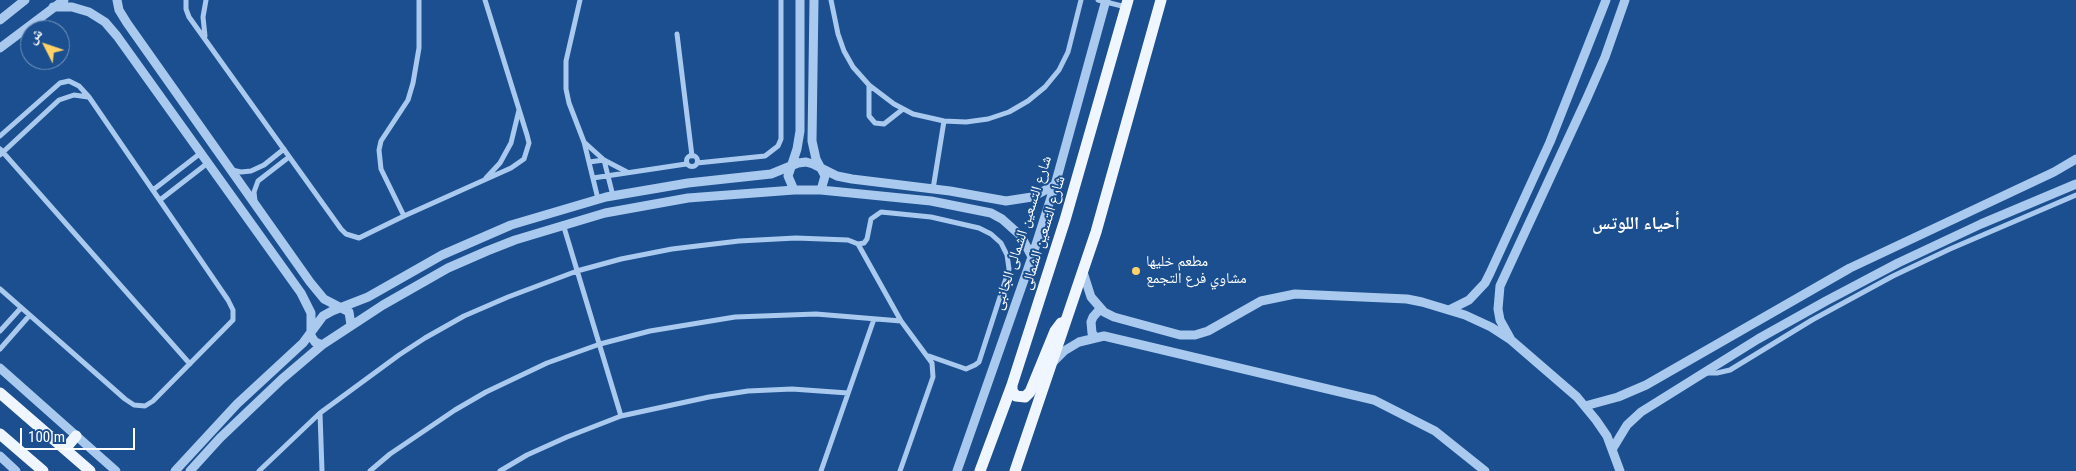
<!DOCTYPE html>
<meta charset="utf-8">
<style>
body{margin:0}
#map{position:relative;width:2076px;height:471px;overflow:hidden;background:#1b4f8f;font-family:"Roboto Condensed","Noto Naskh Arabic",sans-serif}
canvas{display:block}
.north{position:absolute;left:20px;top:20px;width:50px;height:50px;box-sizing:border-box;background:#1b4f8f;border:1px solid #7695bc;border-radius:50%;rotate:311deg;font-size:14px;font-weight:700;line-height:20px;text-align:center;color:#fff}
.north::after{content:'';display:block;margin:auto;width:18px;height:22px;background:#ffd166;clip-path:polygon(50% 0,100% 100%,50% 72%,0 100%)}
.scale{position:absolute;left:20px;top:428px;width:115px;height:22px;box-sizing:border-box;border:2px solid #fff;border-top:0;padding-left:6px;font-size:15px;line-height:18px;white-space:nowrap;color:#fff;-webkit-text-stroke:4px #1b4f8f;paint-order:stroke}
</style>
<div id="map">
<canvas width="2076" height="471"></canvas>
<div class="north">ش</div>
<div class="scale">100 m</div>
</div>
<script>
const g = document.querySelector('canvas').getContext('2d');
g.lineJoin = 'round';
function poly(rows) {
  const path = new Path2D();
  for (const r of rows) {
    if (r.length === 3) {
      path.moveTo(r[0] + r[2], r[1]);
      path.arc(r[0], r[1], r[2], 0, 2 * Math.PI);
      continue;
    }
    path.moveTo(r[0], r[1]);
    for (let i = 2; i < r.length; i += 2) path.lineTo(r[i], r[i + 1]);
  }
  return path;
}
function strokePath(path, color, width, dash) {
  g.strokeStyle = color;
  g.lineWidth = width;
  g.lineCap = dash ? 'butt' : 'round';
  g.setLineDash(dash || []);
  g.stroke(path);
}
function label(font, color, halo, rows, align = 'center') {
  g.font = font + ' "Roboto Condensed","Noto Naskh Arabic",sans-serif';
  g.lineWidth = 4;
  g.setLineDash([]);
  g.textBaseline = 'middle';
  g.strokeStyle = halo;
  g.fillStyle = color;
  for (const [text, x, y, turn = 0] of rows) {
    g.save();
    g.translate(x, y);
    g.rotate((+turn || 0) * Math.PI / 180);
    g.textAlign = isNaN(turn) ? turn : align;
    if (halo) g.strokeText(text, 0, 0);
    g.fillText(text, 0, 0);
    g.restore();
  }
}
const minor = poly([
 [186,0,186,9,189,17,341,229,346,234,359,238,404,216,511,168,524,159,529,143,527,135,485,0],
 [580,0,566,61,566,89,569,103,584,142,604,160,627,172],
 [831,0,838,34,844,51,853,67,869,85,894,104,913,114,944,121,966,122,988,119,1009,112,1028,101,1045,87,1059,70,1068,52,1081,0],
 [1098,0,1126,7],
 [677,34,692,156],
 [205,36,203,17,206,0],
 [869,85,869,116,875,123,884,124,903,109],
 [0,136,60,83,69,81,79,86,89,97,228,300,233,310,233,320,153,401,145,406,134,405,125,399,0,289],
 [584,142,598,199],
 [0,149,190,364],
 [0,155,59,100,74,95,88,97],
 [692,161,5.5],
 [589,162,604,160,613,196],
 [697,163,765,156,778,146,781,139,781,0],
 [232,170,241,172,251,171,264,165,284,149],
 [486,178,500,163,511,143,519,110],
 [593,178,686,164],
 [933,189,944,121],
 [153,190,202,152],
 [160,200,209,162],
 [255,201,254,192,258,181,289,157],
 [404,216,381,169,379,150,381,141,408,100,413,83,419,48,419,0],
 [563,224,621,416],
 [858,244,864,243,867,239,871,219,881,212,931,217,979,228,991,234,1001,243,1007,255,1009,269,979,362,975,365,966,369,929,356],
 [0,331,20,309],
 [0,349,29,316],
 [1705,373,1717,373,1730,370,1812,320,1893,276,1950,249,2076,195],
 [320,413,322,471],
 [259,471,320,413,399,355,425,338,464,316,508,297,577,271,621,259,672,249,739,241,796,238,848,240,858,244,901,321,932,363,933,377,900,471],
 [370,471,390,454,455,410,486,392,547,363,600,344,650,331,735,317,816,314,901,321],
 [500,471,527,455,567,437,621,416,709,397,748,391,792,389,848,393],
 [821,471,874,319]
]);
const tertiary = poly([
 [117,0,119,10,127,23,310,282,324,299,349,312,351,325],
 [814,0,812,141,816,159,825,176,821,190],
 [53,7,72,7,89,12,105,22,117,36,301,293,311,313,311,336,315,342,322,345],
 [0,20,25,0],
 [0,48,64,0],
 [794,190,788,176,797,149,800,131,800,0],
 [1083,272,1091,297,1104,312,1114,317,1180,335,1195,335,1208,331,1261,301,1295,294,1407,299,1422,302,1465,315,1491,327,1511,340,1577,397,1596,420,1607,436,1620,471],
 [1449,310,1469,300,1485,283,1490,273,1550,142,1606,0],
 [1095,337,1092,333,1091,322,1093,317,1100,309],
 [1510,338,1500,320,1498,309,1500,286,1587,98,1605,57,1625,0],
 [1052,363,1064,351,1079,342,1104,336,1374,400,1435,431,1485,471],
 [0,368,116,471],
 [1585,406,1618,397,1646,385,1850,268,2054,172,2076,159],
 [1613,448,1627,425,1641,412,1758,339,1826,301,1898,263,1981,224,2076,184],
 [0,456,16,471],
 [175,471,237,404,303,343,323,316,332,311,368,297,442,255,511,225,606,197,688,183,771,174,798,163,806,162,813,164,837,176,852,179,950,191,1006,201,1032,197,1055,185],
 [190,471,220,438,282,379,322,345,383,305,448,268,487,251,515,240,605,213,688,198,794,190,821,190,931,201,991,213,1002,219,1021,236,1032,257],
 [957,471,1032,257,1055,185,1106,0]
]);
const primary = poly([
 [1012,385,1012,391,1016,396,1025,397,1030,392,1055,331,1061,323],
 [0,393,90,471],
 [0,434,43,471],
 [65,449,76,436],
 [980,471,1012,385,1065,220,1128,0],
 [1015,471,1096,232,1161,0]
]);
const markers = [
 [1136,271,5,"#ffd166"]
];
const streetNames = [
 ["شارع التسعين الشمالى الجانبى",1023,233,-72],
 ["شارع التسعين الشمالى",1044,233,-73]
];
const poiNames = [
 ["مطعم خليها",1146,262],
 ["مشاوي فرع التجمع",1146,279]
];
const quarterNames = [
 ["أحياء اللوتس",1636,224]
];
strokePath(minor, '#a9c9ee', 5);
strokePath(tertiary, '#a9c9ee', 9);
strokePath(primary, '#f0f6ff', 11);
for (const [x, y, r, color] of markers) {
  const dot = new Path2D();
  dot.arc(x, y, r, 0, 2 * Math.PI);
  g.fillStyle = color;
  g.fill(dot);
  strokePath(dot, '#1b4f8f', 2);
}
label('15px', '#fff', '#1b4f8f', streetNames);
label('15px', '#fff', '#1b4f8f', poiNames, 'left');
label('bold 18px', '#fff', '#1b4f8f', quarterNames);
</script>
